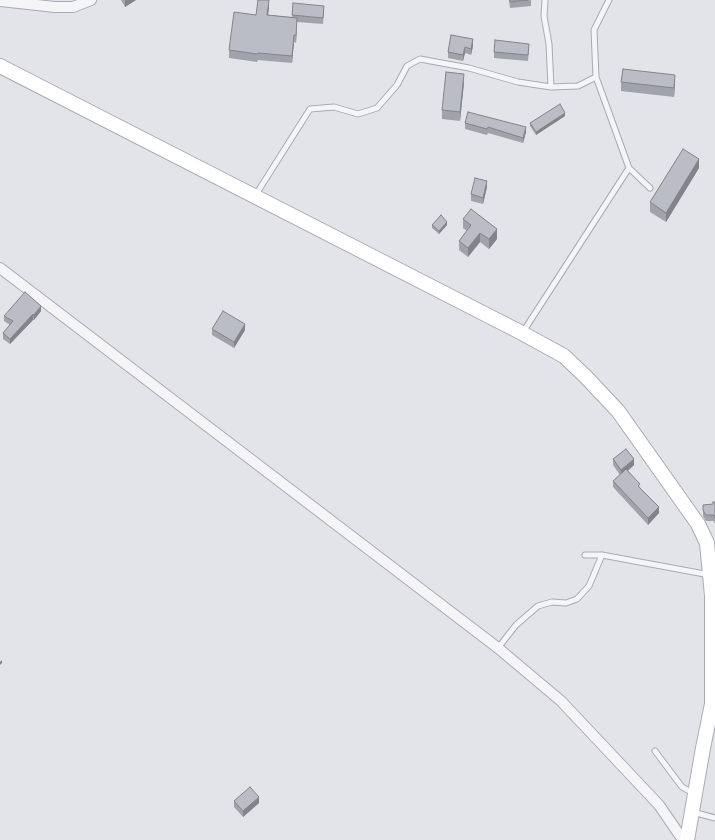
<!DOCTYPE html>
<style>
body{margin:0}
canvas{display:block;background:#e2e4e9}
</style>
<canvas width="715" height="840"></canvas>
<script>
const g = document.querySelector('canvas').getContext('2d');
g.lineJoin = 'round';
function poly(rows) {
  const path = new Path2D();
  for (const r of rows) {
    path.moveTo(r[0], r[1]);
    for (let i = 2; i < r.length; i += 2) path.lineTo(r[i], r[i + 1]);
  }
  return path;
}
function strokePath(path, color, width, dash) {
  g.strokeStyle = color;
  g.lineWidth = width;
  g.lineCap = dash ? 'butt' : 'round';
  g.setLineDash(dash || []);
  g.stroke(path);
}
function fill(path, color) {
  g.fillStyle = color;
  g.fill(path, 'evenodd');
}
const lane = poly([
 [545,0,544,16,549,44,551,87],
 [609,0,594,30,596,77,629,168,650,188],
 [255,196,310,109,334,107,358,114,377,108,397,85,407,66,420,59,469,68,518,82,551,87,578,86,596,77],
 [523,332,629,168],
 [585,555,602,555,710,575],
 [498,648,516,625,538,606,552,602,566,603,577,599,589,586,602,555],
 [655,751,682,787,693,793],
 [693,812,715,818]
]);
const street = poly([
 [0,1,55,7,73,7,91,0],
 [0,268,498,648,561,701,659,805,683,840]
]);
const secondary = poly([
 [0,66,522,333,564,356,586,377,618,411,698,524,707,543,712,596,712,704,703,748,687,840]
]);
const wall = poly([
 [121,0,136,0,125,7],
 [509,0,531,0,531,6,510,8],
 [293,3,324,12,323,24,297,22,296,43,294,42,292,63,258,60,257,62,229,58,229,50,256,15,269,7,268,15,292,17],
 [451,35,473,46,471,55,465,53,463,61,448,58,448,52],
 [529,50,528,61,494,58,494,52],
 [621,82,675,84,674,97,621,91],
 [464,83,460,121,442,119,442,110],
 [565,116,536,135,530,126,530,123],
 [465,123,526,132,523,143,488,133,487,135,465,129],
 [699,168,666,222,650,212,650,202],
 [487,187,483,204,471,201,471,194],
 [463,219,497,239,489,249,480,242,468,257,459,250,459,241,467,231,463,228],
 [432,225,447,225,439,234,432,228],
 [41,311,34,320,33,320,10,344,3,339,3,333,10,325,4,321,4,316],
 [212,329,245,330,234,348,212,335],
 [613,459,634,465,628,471,659,513,648,525,613,487,613,481,620,475,613,465],
 [715,502,715,523,714,523,714,521,706,521,703,516,703,505,713,504],
 [234,801,259,803,243,817,234,807]
]);
const shadedWall = poly([
 [125,0,136,0,125,7],
 [269,0,269,7,267,23,267,15],
 [297,18,297,26,296,43,296,35],
 [294,35,294,42,292,63,292,56],
 [473,39,473,46,471,55,471,49],
 [465,47,465,53,463,61,463,55],
 [464,74,464,83,460,121,460,112],
 [675,75,675,84,674,97,674,88],
 [565,113,565,116,536,135,536,132],
 [526,127,526,132,523,143,523,138],
 [699,159,699,168,666,222,666,213],
 [487,181,487,187,483,204,483,198],
 [447,222,447,225,439,234,439,231],
 [497,229,497,239,489,249,489,239],
 [480,233,480,242,468,257,468,248],
 [41,306,41,311,34,320,34,315],
 [33,314,33,320,10,344,10,339],
 [245,324,245,330,234,348,234,342],
 [634,459,634,465,621,476,621,470],
 [659,507,659,513,648,525,648,518],
 [2,660,2,663,0,665,0,662],
 [259,797,259,803,243,817,243,811]
]);
const building = poly([
 [258,0,269,0,267,15,297,18,296,35,294,35,292,56,258,53,257,54,229,50,234,12,256,15,258,0],
 [510,0,528,0,510,2,510,0],
 [293,3,324,6,323,18,292,15,293,3],
 [451,35,473,39,471,49,465,47,463,55,448,52,451,35],
 [495,40,529,44,528,55,494,52,495,40],
 [623,69,675,75,674,88,621,82,623,69],
 [446,72,464,74,460,112,442,110,446,72],
 [560,104,565,113,536,132,530,123,560,104],
 [468,112,526,127,523,138,488,127,487,129,465,123,468,112],
 [683,149,699,159,666,213,650,202,683,149],
 [475,178,487,181,483,198,471,194,475,178],
 [471,209,497,229,489,239,480,233,468,248,459,241,471,225,463,219,471,209],
 [441,215,447,222,439,231,432,225,441,215],
 [25,292,41,306,34,315,33,314,10,339,3,333,13,321,4,316,25,292],
 [223,311,245,324,234,342,212,329,223,311],
 [626,449,634,459,621,470,613,459,626,449],
 [626,469,640,484,638,486,659,507,648,518,613,481,626,469],
 [713,502,715,502,715,518,714,515,706,515,703,510,703,505,713,504,713,502],
 [250,787,259,797,243,811,234,801,250,787]
]);
strokePath(lane, '#a8abb3', 7);
strokePath(street, '#a8abb3', 12);
strokePath(secondary, '#a8abb3', 16);
strokePath(lane, '#f5f5f8', 5);
strokePath(street, '#f5f5f8', 10);
strokePath(secondary, '#fff', 14);
fill(wall, '#a0a3a9');
fill(shadedWall, '#82848a');
fill(building, '#babdc5');
strokePath(building, '#82848a', 1);
</script>
